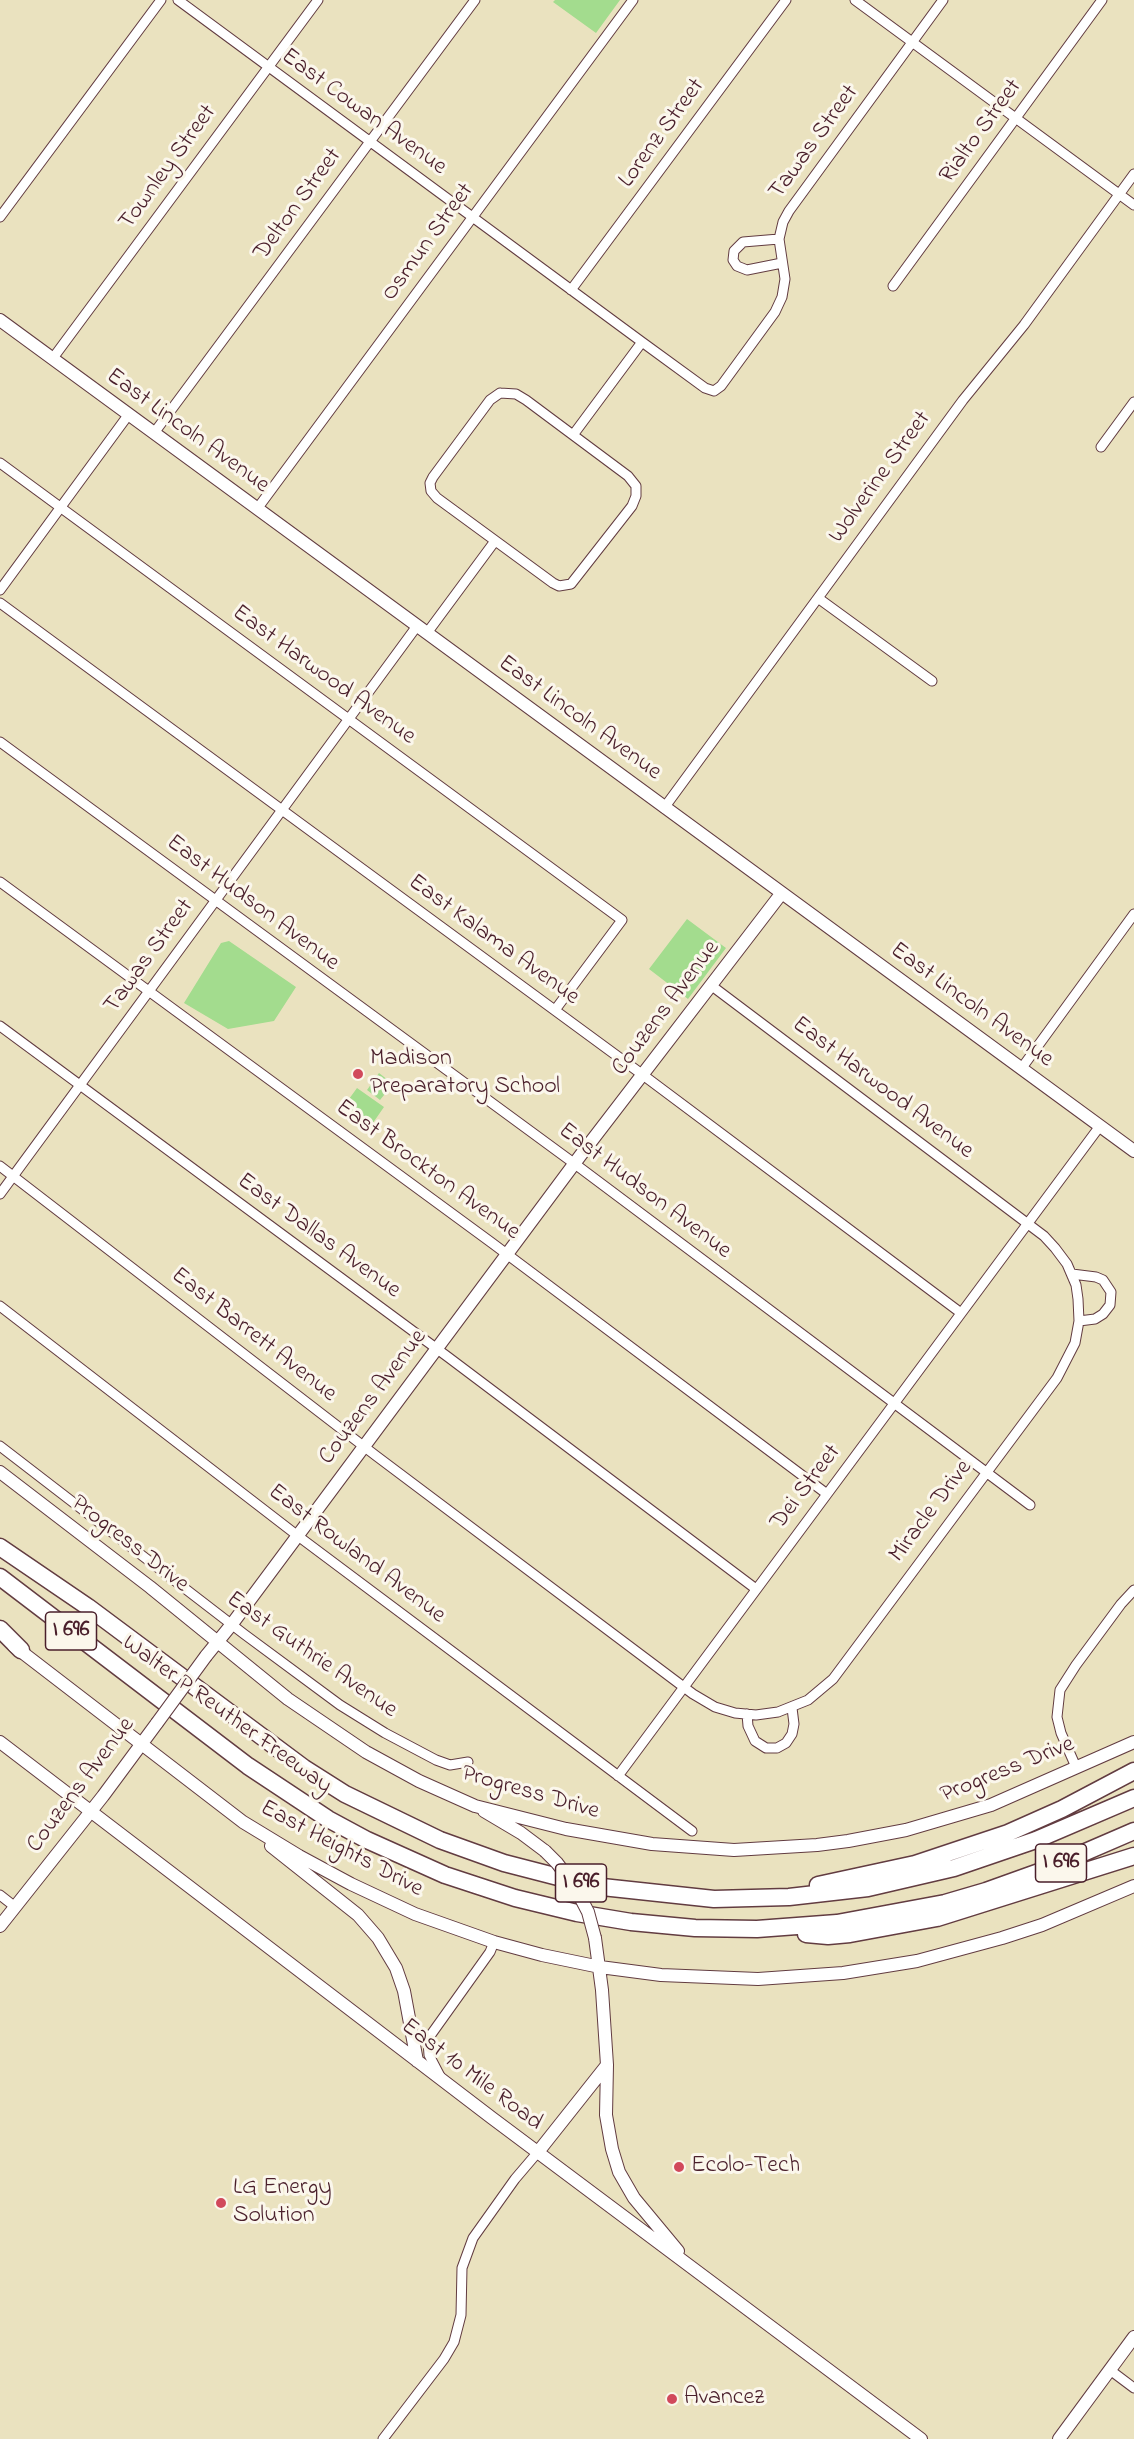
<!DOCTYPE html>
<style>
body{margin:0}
canvas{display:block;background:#eae2bf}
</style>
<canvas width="1134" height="2439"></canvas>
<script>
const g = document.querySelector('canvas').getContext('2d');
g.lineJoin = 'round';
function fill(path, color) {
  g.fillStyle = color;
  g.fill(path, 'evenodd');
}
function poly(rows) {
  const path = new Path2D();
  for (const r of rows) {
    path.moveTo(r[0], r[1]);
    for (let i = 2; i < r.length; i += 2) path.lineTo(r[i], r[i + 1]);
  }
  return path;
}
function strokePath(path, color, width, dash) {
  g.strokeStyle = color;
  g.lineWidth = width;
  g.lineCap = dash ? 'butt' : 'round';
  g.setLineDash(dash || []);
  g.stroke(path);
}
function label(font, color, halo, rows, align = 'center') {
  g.font = font + ' "Indie Flower",sans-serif';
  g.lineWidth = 6;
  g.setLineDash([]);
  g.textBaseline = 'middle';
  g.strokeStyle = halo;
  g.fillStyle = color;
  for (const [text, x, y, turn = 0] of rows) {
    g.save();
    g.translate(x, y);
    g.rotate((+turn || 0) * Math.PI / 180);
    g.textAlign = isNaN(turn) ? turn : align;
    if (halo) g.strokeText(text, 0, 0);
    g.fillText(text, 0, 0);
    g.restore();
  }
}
const green = poly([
 [555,0,620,0,596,33,553,2],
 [687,919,726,948,688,999,649,969],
 [229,941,296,987,274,1021,228,1029,184,1003,221,943],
 [379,1073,393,1084,380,1100,367,1090],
 [357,1088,384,1107,368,1130,341,1110]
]);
const street = poly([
 [178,0,642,342,705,388,714,391,721,386,775,312,782,297,785,279,779,239,783,222,789,211,943,0],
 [855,0,1134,205],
 [0,217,161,0],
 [779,239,743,242,734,251,733,260,737,266,747,270,782,263],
 [893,286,1102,0],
 [571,290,786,0],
 [53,358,318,0],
 [500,393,516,394,526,400,628,476,636,486,636,496,632,506,571,584,559,586,553,583,437,498,431,491,430,483,433,477,490,400,500,393],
 [154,433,475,0],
 [573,435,642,342],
 [1101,447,1134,402],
 [0,463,622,920,555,1010],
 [257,509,633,0],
 [0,590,129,414],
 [818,598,932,681],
 [0,603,643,1075,961,1313],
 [427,633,495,541],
 [0,742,575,1164,1030,1505],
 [664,808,963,400,1024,325,1134,174],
 [0,882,492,1243,827,1494],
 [0,1026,448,1357,756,1589],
 [1021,1069,1134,914],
 [0,1166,375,1455,693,1694,715,1707,735,1713,756,1715,778,1712,808,1700,833,1679,1057,1378,1075,1343,1079,1321,1078,1299,1076,1285,1067,1264,1055,1248,1044,1236,712,986],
 [0,1194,417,626],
 [1072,1274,1096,1277,1103,1280,1111,1292,1110,1305,1103,1314,1095,1319,1079,1321],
 [0,1306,298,1536,692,1831],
 [0,1446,244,1634,340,1705,385,1733,436,1760,450,1765,468,1762],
 [747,1714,748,1726,755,1741,766,1748,777,1748,786,1743,792,1734,794,1724,792,1708],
 [1076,1767,1061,1733,1057,1717,1060,1690,1076,1665,1121,1604,1134,1590],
 [618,1776,1100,1126],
 [0,1895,14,1906],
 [441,2078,429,2055,428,2041,430,2036,490,1952,494,1942],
 [1110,2370,1134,2388],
 [383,2439,444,2359,454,2342,461,2315,462,2268,473,2238,515,2179,538,2152]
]);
const secondary = poly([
 [0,320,1134,1151],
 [0,1472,150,1587,288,1699,366,1752,419,1781,475,1806,566,1829,652,1844,734,1850,817,1845,848,1841,906,1830,991,1805,1134,1742],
 [14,1646,243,1822,299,1856,351,1884,415,1914,494,1942,542,1955,600,1967,661,1975,758,1979,843,1973,917,1961,1002,1938,1042,1925,1134,1886],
 [206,1656,232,1624,580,1156,781,894],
 [0,1742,492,2118,921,2439],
 [484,1811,521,1833,545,1851],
 [271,1846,358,1915,378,1938,396,1968,404,1991,417,2061],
 [0,1926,103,1796,157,1723],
 [595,1938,602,1990,607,2065,606,2115,612,2149,619,2172,634,2198,678,2251],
 [538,2152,607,2065],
 [1059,2439,1134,2337]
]);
const highway = poly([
 [0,1547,88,1607,304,1768,345,1794,440,1840,504,1863,593,1886,714,1899,789,1897,868,1888,954,1868,1036,1840,1134,1798],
 [0,1577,248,1766,328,1819,367,1840,445,1875,515,1898,577,1913,631,1922,695,1928,757,1929,837,1923,945,1903,986,1891,1039,1872,1134,1831],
 [0,1629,21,1650],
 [818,1885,915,1864,1008,1833,1062,1809,1134,1771],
 [806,1934,828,1936,850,1934,937,1918,1134,1856]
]);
const secondaryBridge = poly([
 [157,1723,206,1656],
 [545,1851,557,1863,575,1887,588,1912,595,1938]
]);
const markers = [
 [358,1074,6,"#d1495b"],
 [679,2167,6,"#d1495b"],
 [221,2203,6,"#d1495b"],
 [672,2399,6,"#d1495b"]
];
const shields = [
 [71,1631,51],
 [1061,1863,51],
 [581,1883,51]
];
const shieldNames = [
 ["I 696",71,1631],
 ["I 696",1061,1863],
 ["I 696",581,1883]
];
const streetNames = [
 ["East Cowan Avenue",363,113,36],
 ["Rialto Street",982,132,-54],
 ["Lorenz Street",663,134,-54],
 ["Tawas Street",815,143,-54],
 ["Townley Street",169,168,-54],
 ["Delton Street",299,205,-54],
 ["Osmun Street",429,243,-54],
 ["East Lincoln Avenue",187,432,36],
 ["Wolverine Street",881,478,-54],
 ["East Harwood Avenue",323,676,36],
 ["East Lincoln Avenue",579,719,36],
 ["East Hudson Avenue",252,904,37],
 ["East Kalama Avenue",493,941,36],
 ["Tawas Street",150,957,-54],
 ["East Lincoln Avenue",971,1006,36],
 ["Couzens Avenue",667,1009,-53],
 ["East Harwood Avenue",882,1089,37],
 ["East Brockton Avenue",427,1171,36],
 ["East Hudson Avenue",644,1192,37],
 ["East Dallas Avenue",318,1237,36],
 ["East Barrett Avenue",253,1336,38],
 ["Couzens Avenue",374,1398,-53],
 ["Dei Street",807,1488,-53],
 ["Miracle Drive",932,1512,-53],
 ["Progress Drive",129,1545,38],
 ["East Rowland Avenue",356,1555,37],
 ["East Guthrie Avenue",311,1656,35],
 ["Walter P Reuther Freeway",226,1716,36],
 ["Progress Drive",1008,1771,-22],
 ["Couzens Avenue",82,1786,-53],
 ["Progress Drive",530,1794,16],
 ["East Heights Drive",341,1850,28],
 ["East 10 Mile Road",471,2076,37]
];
const poiNames = [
 ["Madison",370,1060],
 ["Preparatory School",370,1088],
 ["Ecolo-Tech",691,2167],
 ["LG Energy",233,2189],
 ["Solution",233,2217],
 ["Avancez",684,2399]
];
fill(green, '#a3dc8e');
strokePath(street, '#623c41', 11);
strokePath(secondary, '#623c41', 14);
strokePath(highway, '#623c41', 19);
strokePath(street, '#fff', 9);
strokePath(secondary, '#fff', 12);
strokePath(highway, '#fff', 16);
strokePath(secondaryBridge, '#623c41', 14, []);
strokePath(secondaryBridge, '#fff', 12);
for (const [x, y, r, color] of markers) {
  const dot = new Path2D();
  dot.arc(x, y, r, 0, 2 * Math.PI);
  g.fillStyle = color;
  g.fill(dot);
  strokePath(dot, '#fbf7ec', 2);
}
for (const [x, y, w] of shields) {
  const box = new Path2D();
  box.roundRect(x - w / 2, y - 19, w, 38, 4.5);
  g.fillStyle = '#fbf7ec';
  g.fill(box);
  strokePath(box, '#4a1f2b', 1.5);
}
label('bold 22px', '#4a1f2b', null, shieldNames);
label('24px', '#4a1f2b', '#fbf7ec', streetNames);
label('24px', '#4a1f2b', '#fbf7ec', poiNames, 'left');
</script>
